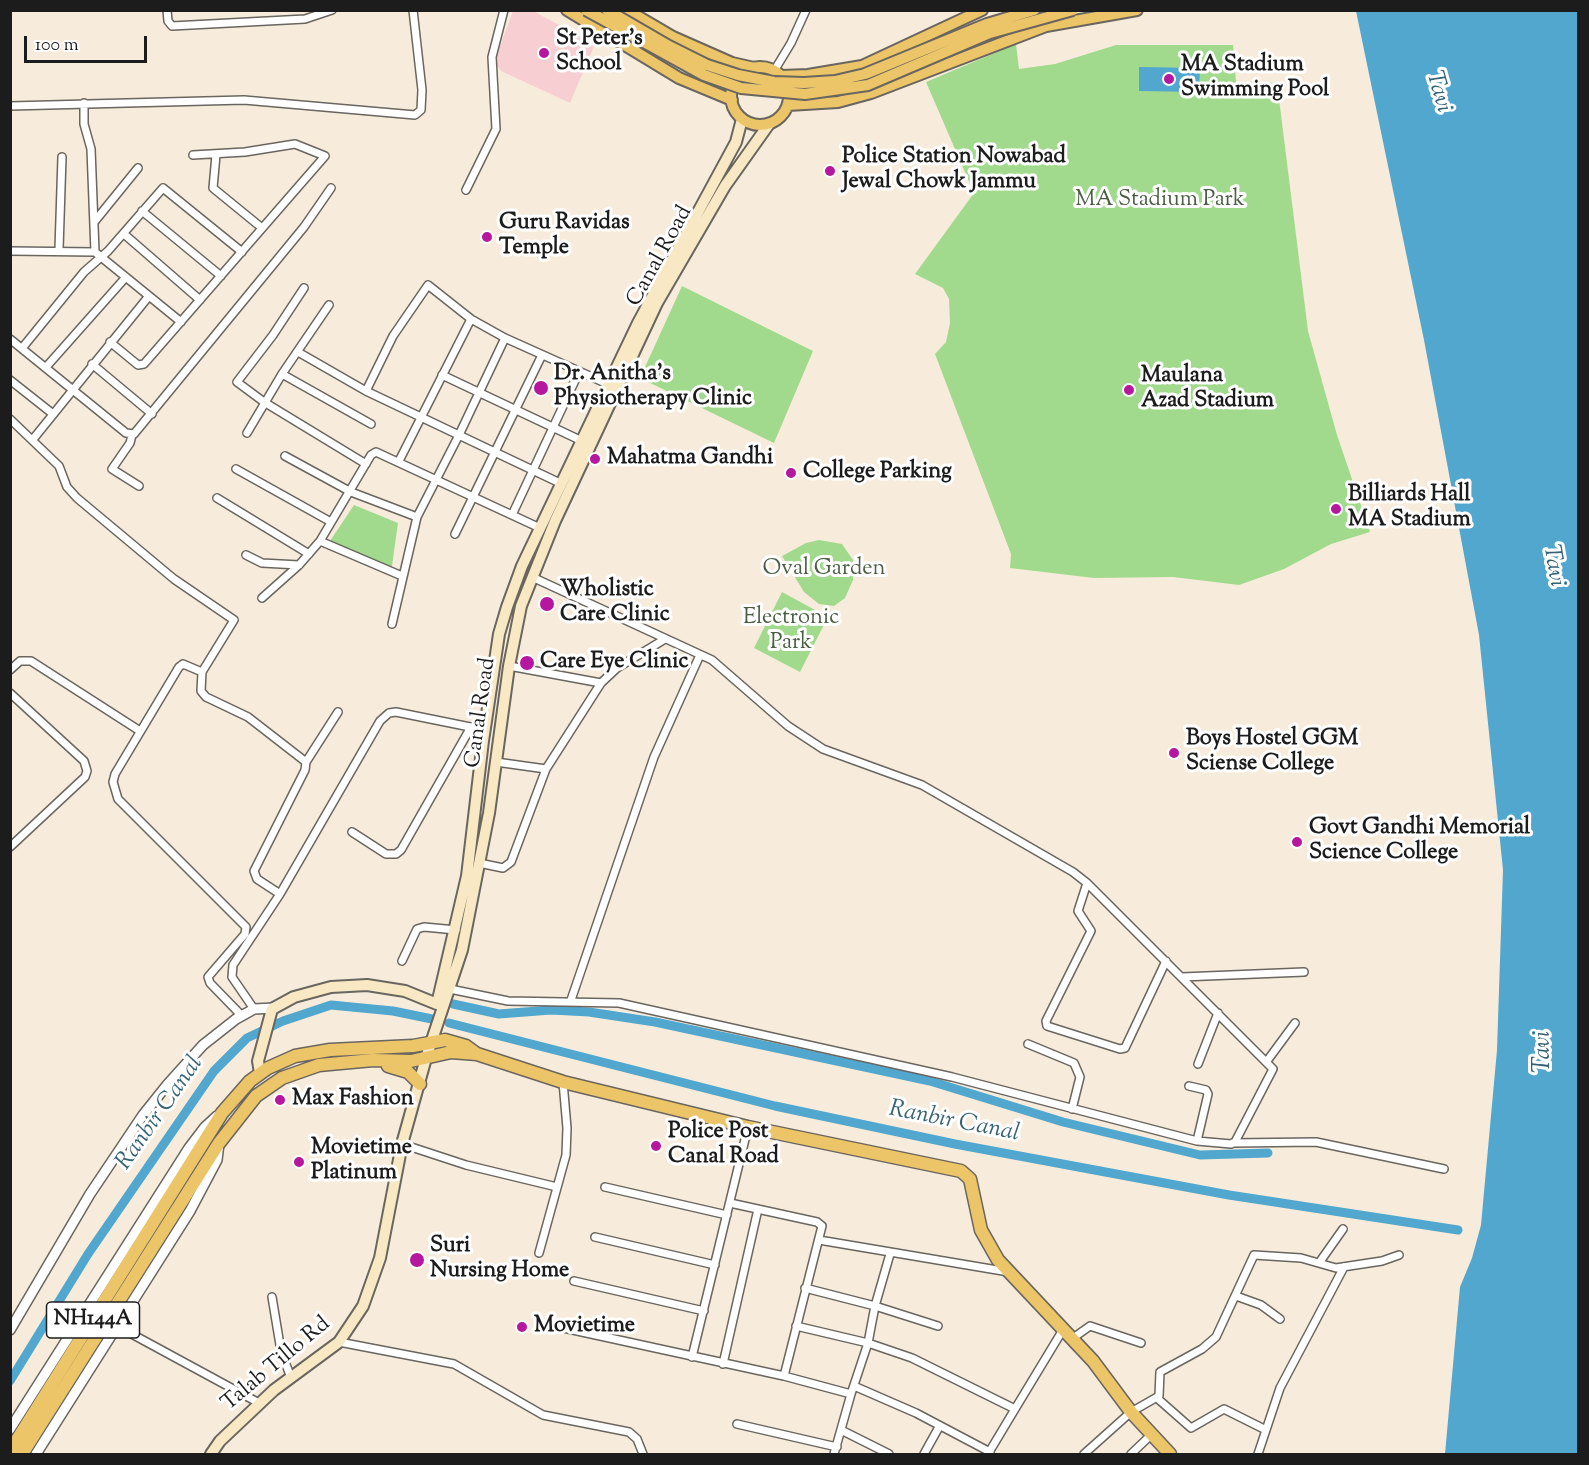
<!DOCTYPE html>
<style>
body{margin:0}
#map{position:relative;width:1589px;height:1465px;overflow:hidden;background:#f7ecdb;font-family:"Sorts Mill Goudy",serif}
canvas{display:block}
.frame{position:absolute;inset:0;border:12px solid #1c1c1c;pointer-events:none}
.scale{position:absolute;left:24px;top:36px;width:123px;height:27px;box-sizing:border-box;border:3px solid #1c1c1c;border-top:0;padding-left:8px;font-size:18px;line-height:21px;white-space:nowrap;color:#1c1c1c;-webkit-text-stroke:4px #fff;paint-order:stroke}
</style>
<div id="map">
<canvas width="1589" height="1465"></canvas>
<div class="frame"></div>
<div class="scale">100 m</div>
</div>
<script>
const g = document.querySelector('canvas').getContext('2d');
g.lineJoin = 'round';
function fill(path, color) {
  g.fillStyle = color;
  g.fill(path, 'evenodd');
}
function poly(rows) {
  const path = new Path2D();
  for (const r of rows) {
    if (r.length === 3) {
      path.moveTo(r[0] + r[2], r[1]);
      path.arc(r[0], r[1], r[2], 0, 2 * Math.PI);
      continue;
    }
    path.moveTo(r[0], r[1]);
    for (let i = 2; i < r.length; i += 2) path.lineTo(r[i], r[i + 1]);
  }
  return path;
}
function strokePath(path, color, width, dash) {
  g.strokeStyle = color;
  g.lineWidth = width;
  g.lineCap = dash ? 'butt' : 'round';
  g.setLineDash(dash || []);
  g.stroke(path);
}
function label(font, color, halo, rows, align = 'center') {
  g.font = font + ' "Sorts Mill Goudy",serif';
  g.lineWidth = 6;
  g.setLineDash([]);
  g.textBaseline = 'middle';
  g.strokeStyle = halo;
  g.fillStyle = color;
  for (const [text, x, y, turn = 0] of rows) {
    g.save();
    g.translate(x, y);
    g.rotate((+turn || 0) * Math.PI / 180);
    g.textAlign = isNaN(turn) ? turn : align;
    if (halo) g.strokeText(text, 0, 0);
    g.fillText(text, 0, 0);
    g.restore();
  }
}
const built = poly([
 [513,11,533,11,595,44,570,103,501,71,494,62]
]);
const green = poly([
 [1016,44,1019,69,1055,64,1116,45,1233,45,1236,82,1277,83,1308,331,1337,435,1370,532,1331,544,1284,569,1239,585,1173,577,1094,578,1010,568,1011,554,935,354,946,342,950,323,949,299,943,288,915,274,974,193,926,82],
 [682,286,813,351,774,443,640,378],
 [354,505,398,523,391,573,326,547],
 [819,540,842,544,853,560,853,580,845,598,834,606,819,604,804,592,782,556,806,543],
 [782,592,828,617,800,672,754,648]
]);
const water = poly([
 [1356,11,1578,11,1578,1454,1445,1454,1460,1287,1472,1258,1481,1225,1497,1050,1503,870,1479,635,1424,340],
 [1139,67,1200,68,1199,92,1139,91]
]);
const canal = poly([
 [453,1004,499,1014,551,1010,589,1012,655,1022,930,1081,1063,1122,1200,1155,1268,1153],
 [449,1023,775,1106,955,1144,1229,1195,1458,1230],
 [10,1381,88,1254,214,1071,247,1038,283,1021,331,1005,393,1011,432,1019]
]);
const minor = poly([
 [167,10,168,21,172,26,305,19,332,10],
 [774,71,791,43,806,10],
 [84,103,84,124,91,149,95,252],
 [10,106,244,100,415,115,421,110,422,90,413,10],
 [216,155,213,188,262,228],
 [466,190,496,129,492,57,504,10],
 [142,211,221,276],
 [95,221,138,168],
 [124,234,200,300],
 [59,249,62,157],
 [10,251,95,252,181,322],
 [304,288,273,335,237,382,264,402,366,464],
 [10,339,126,433,134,434,304,227,331,188],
 [110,342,138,365,144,364,325,156,295,144,245,152,193,155],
 [23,347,84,272,108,251,163,188,242,252],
 [298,352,366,391,562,484],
 [92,364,152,414],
 [47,366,126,277],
 [282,374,371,424],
 [442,375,582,441],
 [10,380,53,414],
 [366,391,393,336,428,285,471,319,505,338,612,386],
 [10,419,59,466,67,487,77,498,174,579,234,620,202,672,201,691,206,697,248,717,306,762,305,770,254,871,257,879,280,894],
 [247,433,282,374,329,305],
 [132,435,130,443,112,469,139,486],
 [34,438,149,296],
 [285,456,351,492,417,517],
 [399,461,471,319],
 [236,469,331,522],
 [217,498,309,554],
 [512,515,579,372],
 [455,534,542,355],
 [320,541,402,576],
 [246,555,262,563,299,565],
 [262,598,299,565,320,541,371,455,376,452,540,528],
 [392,624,417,517,459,435,505,338],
 [509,666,601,683],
 [10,670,20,661,31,661,140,731],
 [202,672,183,664,179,667,115,774,113,782,118,799,246,927,245,934,208,977,210,983,242,1016],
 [10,693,84,761,87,771,85,777,10,847],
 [306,762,338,712],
 [496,762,546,769],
 [352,832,386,854,396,854,401,850,471,727],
 [479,863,503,868,511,862,546,769,601,683,617,668,665,639],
 [1087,883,1078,911,1091,931,1046,1021,1047,1026,1120,1049,1125,1048,1166,961],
 [402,961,417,929,424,927,456,930],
 [1182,977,1304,972],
 [450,989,508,1001,619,1003,952,1077,1197,1141,1231,1144,1235,1142,1273,1069,1087,883,1073,872,922,785,823,749,788,726,712,660,532,577],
 [571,1000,654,757,700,655],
 [254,1009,232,977,233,965,280,894,380,721,389,713,396,712,485,730],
 [1028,1044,1074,1063,1080,1077,1072,1109],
 [1267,1061,1295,1023],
 [1198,1064,1218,1013],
 [1189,1086,1206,1090,1208,1094,1197,1141],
 [1233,1143,1316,1142,1444,1169],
 [402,1144,466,1165,557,1187],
 [605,1187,727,1215],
 [730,1203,817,1222,822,1226,784,1376],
 [595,1237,715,1265],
 [819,1240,1009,1272],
 [539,1253,566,1155,567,1128,563,1082],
 [1319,1263,1343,1229],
 [574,1281,704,1311],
 [805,1288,875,1306,938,1326],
 [1236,1296,1261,1305,1280,1319],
 [272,1297,281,1351,291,1378],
 [117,1326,259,1403],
 [796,1326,868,1343,875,1306,890,1254],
 [559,1327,784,1376,851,1394,868,1343,912,1358,1015,1409,1064,1328],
 [1073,1338,1090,1326,1141,1343],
 [339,1342,454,1364,543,1415,629,1432,637,1439,643,1454],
 [692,1357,748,1127],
 [723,1364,758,1209],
 [854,1386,916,1413,990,1452],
 [1157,1398,1191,1428,1224,1409,1266,1430],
 [737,1424,837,1447],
 [841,1430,889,1454],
 [834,1454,851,1394],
 [924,1454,939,1427],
 [988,1454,1015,1409],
 [1084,1454,1131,1412,1159,1396,1160,1372,1202,1349,1216,1337,1254,1255,1301,1258,1336,1268,1382,1261,1399,1255],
 [1131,1454,1152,1434],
 [1258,1454,1280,1388,1344,1267]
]);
const tertiary = poly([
 [10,1330,90,1194,143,1115,167,1085,203,1045,236,1019,254,1009,274,1008],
 [10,1429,189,1148,205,1127,217,1116],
 [36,1454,190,1211,217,1160,219,1143]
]);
const secondary = poly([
 [260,1073,258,1061,272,1009,294,997,331,987,367,985,405,991,437,1004,467,876,483,741,499,634,507,607,522,566,638,323,736,142,742,119],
 [211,1454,220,1441,274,1390,339,1342,363,1306,380,1258,402,1144,426,1058,462,950,489,813,509,666,521,606,555,521,657,303,725,186,769,124]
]);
const primary = poly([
 [567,10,679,78,732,100],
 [627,10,673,37,732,63,754,68],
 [1046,26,1137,10],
 [760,96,29],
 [781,76,808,75,862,66,982,10],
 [788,105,838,102,871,93,1046,26,1057,11]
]);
const trunk = poly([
 [388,1066,408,1072,420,1084],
 [10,1451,222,1113,250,1081,268,1068,295,1056,330,1050,413,1046,445,1040,466,1046,477,1054],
 [22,1454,219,1143,256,1096,282,1078,319,1065,373,1060,411,1061,451,1052,477,1054,563,1082,748,1127,961,1171,970,1179,981,1230,998,1260,1093,1361,1131,1412,1170,1454]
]);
const primaryBridge = poly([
 [586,10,704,75,741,88,805,94,868,85,990,33,1073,10],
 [607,10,669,46,707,65,738,75,774,82,804,83,835,81,865,74,987,24,1034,10]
]);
const markers = [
 [544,53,6,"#b5179e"],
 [1169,79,6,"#b5179e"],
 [830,171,6,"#b5179e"],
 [487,237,6,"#b5179e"],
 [541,388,8,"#b5179e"],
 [1129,390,6,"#b5179e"],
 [595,459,6,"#b5179e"],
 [791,473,6,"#b5179e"],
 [1336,509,6,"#b5179e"],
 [547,604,8,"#b5179e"],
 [527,663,8,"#b5179e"],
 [1174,753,6,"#b5179e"],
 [1297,842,6,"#b5179e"],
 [280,1100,6,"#b5179e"],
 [656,1146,6,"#b5179e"],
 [299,1162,6,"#b5179e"],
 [417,1260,8,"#b5179e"],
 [522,1327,6,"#b5179e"]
];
const shields = [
 [93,1320,93]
];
const shieldNames = [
 ["NH144A",93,1320]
];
const poiNames = [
 ["St Peter's",556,40],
 ["School",556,65],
 ["MA Stadium",1181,66],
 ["Swimming Pool",1181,91],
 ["Police Station Nowabad",842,158],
 ["Jewal Chowk Jammu",842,183],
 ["Guru Ravidas",499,224],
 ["Temple",499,249],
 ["Dr. Anitha's",554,375],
 ["Physiotherapy Clinic",554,400],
 ["Maulana",1141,377],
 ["Azad Stadium",1141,402],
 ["Mahatma Gandhi",607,459],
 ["College Parking",803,473],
 ["Billiards Hall",1348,496],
 ["MA Stadium",1348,521],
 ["Wholistic",560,591],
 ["Care Clinic",560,616],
 ["Care Eye Clinic",540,663],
 ["Boys Hostel GGM",1186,740],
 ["Sciense College",1186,765],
 ["Govt Gandhi Memorial",1309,829],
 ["Science College",1309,854],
 ["Max Fashion",292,1100],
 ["Police Post",668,1133],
 ["Canal Road",668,1158],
 ["Movietime",311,1149],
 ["Platinum",311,1174],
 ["Suri",430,1247],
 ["Nursing Home",430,1272],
 ["Movietime",534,1327]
];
const parkNames = [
 ["MA Stadium Park",1160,201],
 ["Oval Garden",824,570],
 ["Electronic",791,619],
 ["Park",791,644]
];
const streetNames = [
 ["Canal Road",661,257,-61],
 ["Canal Road",482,713,-82],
 ["Talab Tillo Rd",277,1365,-40]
];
const waterNames = [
 ["Tavi",1437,92,74],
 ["Tavi",1552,566,80],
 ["Tavi",1545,1052,-90],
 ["Ranbir Canal",161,1114,-55],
 ["Ranbir Canal",954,1123,11]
];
fill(built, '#f7cfd2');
fill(green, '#a1da8d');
fill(water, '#51a7ce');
strokePath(canal, '#51a7ce', 9);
strokePath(minor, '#69655f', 10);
strokePath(tertiary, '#69655f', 12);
strokePath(secondary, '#69655f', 14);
strokePath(primary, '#69655f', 14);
strokePath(trunk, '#69655f', 15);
strokePath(minor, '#fff', 7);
strokePath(tertiary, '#fff', 9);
strokePath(secondary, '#f8e8c3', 10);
strokePath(primary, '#edc569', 10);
strokePath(trunk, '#edc569', 12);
strokePath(primaryBridge, '#69655f', 14, []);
strokePath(primaryBridge, '#edc569', 10);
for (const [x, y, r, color] of markers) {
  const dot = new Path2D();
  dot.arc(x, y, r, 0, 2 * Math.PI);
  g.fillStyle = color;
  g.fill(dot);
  strokePath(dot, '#fff', 2);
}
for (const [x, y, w] of shields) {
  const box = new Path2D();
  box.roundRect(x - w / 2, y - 18, w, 36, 4.5);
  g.fillStyle = '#fff';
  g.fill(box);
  strokePath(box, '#1c1c1c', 1.5);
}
label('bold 21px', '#1c1c1c', null, shieldNames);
label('bold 22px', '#1c1c1c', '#fff', poiNames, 'left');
label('22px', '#4b5e44', '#fff', parkNames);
label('22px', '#1c1c1c', '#fff', streetNames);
label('italic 24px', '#366275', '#fff', waterNames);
</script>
